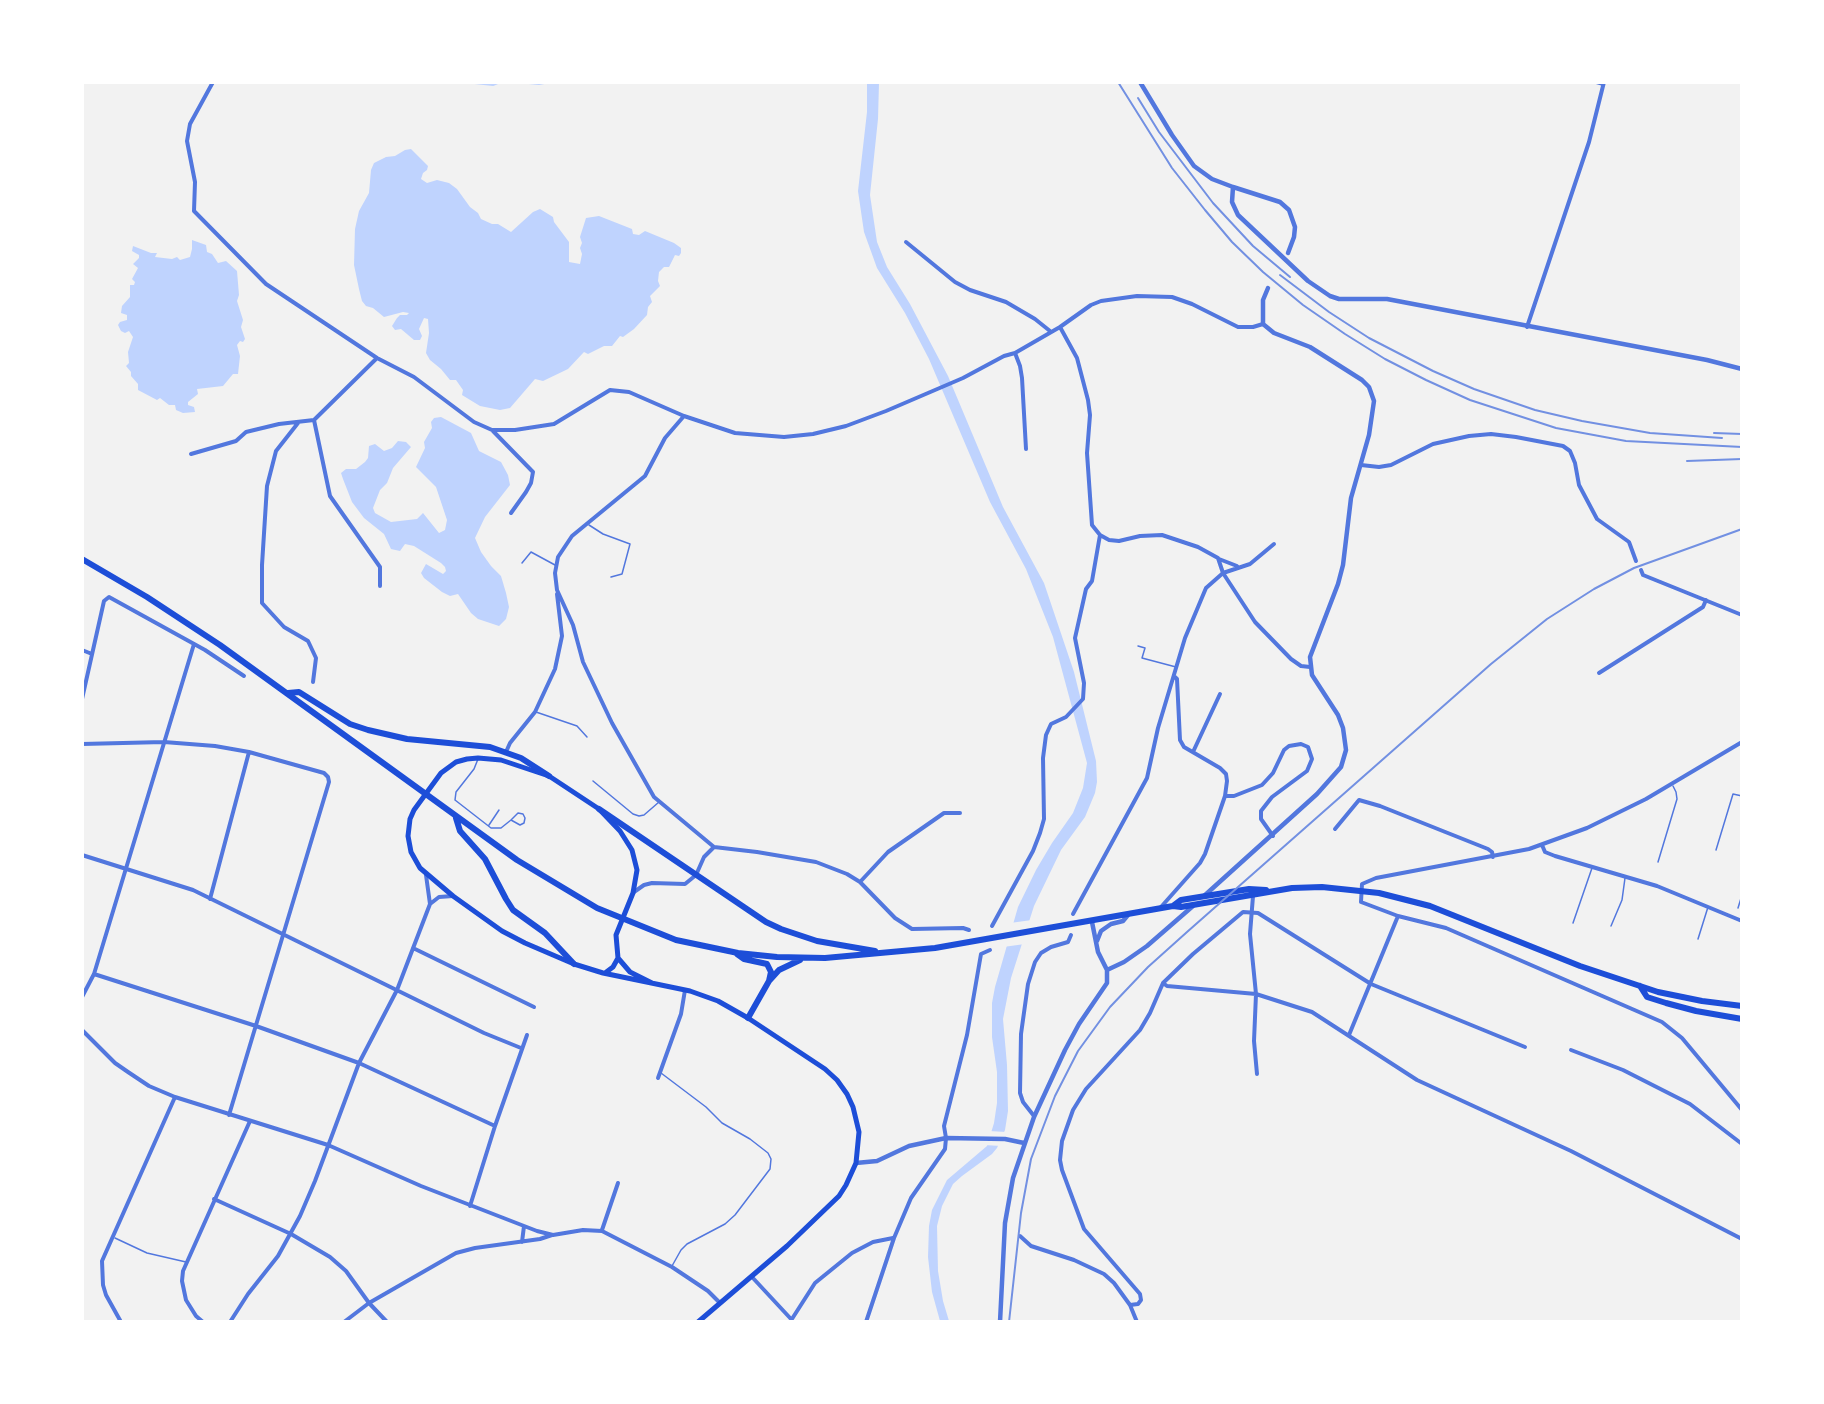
<!DOCTYPE html>
<style>
body{margin:0}
#map{position:relative;width:1824px;height:1404px;overflow:hidden;background:#f2f2f2;font-family:Bitter,serif}
canvas{display:block}
.frame{position:absolute;inset:0;border:84px solid #fff;pointer-events:none}
</style>
<div id="map">
<canvas width="1824" height="1404"></canvas>
<div class="frame"></div>
</div>
<script>
const g = document.querySelector('canvas').getContext('2d');
g.lineJoin = 'round';
function fill(path, color) {
  g.fillStyle = color;
  g.fill(path, 'evenodd');
}
function poly(rows) {
  const path = new Path2D();
  for (const r of rows) {
    path.moveTo(r[0], r[1]);
    for (let i = 2; i < r.length; i += 2) path.lineTo(r[i], r[i + 1]);
  }
  return path;
}
function strokePath(path, color, width, dash) {
  g.strokeStyle = color;
  g.lineWidth = width;
  g.lineCap = dash ? 'butt' : 'round';
  g.setLineDash(dash || []);
  g.stroke(path);
}
const water = poly([
 [867,83,879,83,878,119,870,195,877,242,887,267,910,304,948,376,1003,507,1044,583,1074,672,1096,761,1097,782,1095,793,1085,817,1061,850,1034,906,1011,978,1003,1019,1007,1065,1008,1111,1005,1130,997,1148,992,1154,962,1176,953,1184,942,1206,937,1226,938,1271,943,1301,949,1321,940,1321,932,1292,928,1257,929,1226,932,1210,947,1180,987,1146,994,1123,997,1103,997,1072,992,1037,992,1003,995,987,1018,907,1036,870,1052,843,1073,813,1083,788,1087,763,1053,637,1026,569,990,502,929,359,905,313,877,268,864,232,858,191,867,112],
 [411,149,428,166,427,170,423,173,421,179,427,183,437,180,449,183,457,189,470,207,478,213,481,219,492,224,498,224,511,232,533,212,540,209,553,217,554,222,569,242,569,262,580,264,582,254,580,248,582,243,580,237,586,218,599,216,632,229,633,234,639,235,645,231,674,243,681,248,681,253,679,256,675,255,669,267,664,267,659,272,658,281,660,286,650,296,652,302,648,307,647,315,634,329,623,337,620,336,612,346,604,346,588,354,584,352,568,369,543,381,535,379,510,408,500,410,480,406,462,395,463,390,456,380,450,380,441,369,430,360,426,353,429,333,428,319,424,318,419,329,422,336,420,340,414,340,401,329,395,330,392,326,397,318,400,315,407,315,409,313,403,312,384,317,373,308,366,306,362,301,359,289,354,265,355,229,359,211,369,193,371,170,374,163,386,157,395,156,405,150],
 [192,240,206,245,207,252,212,254,218,263,226,261,237,271,239,295,237,301,243,320,241,327,245,339,243,342,240,341,237,345,240,356,238,374,233,374,223,386,197,389,198,394,188,402,188,405,194,407,195,412,183,413,176,410,175,405,169,405,160,398,157,400,138,390,138,384,131,376,131,372,126,366,129,363,128,352,133,337,129,331,125,333,121,331,118,325,120,322,127,320,127,315,121,313,122,306,130,297,130,285,134,285,135,282,132,279,138,268,133,264,139,258,139,255,132,251,133,246,151,253,157,253,155,257,172,259,177,257,180,260,190,257,192,249],
 [441,417,471,433,479,451,501,462,508,475,510,485,485,517,475,538,481,552,491,566,501,576,506,593,509,607,506,619,499,626,478,619,471,613,458,594,450,596,442,592,424,578,421,573,426,564,443,574,446,571,445,567,441,563,414,546,405,544,400,551,391,549,384,534,364,518,352,502,343,479,341,473,346,469,356,469,365,462,368,458,369,446,375,444,384,451,392,448,398,441,406,442,411,447,393,468,387,483,380,490,373,508,375,513,391,522,417,519,423,513,439,533,445,530,447,520,436,487,416,467,425,448,424,442,432,428,431,422,434,418]
]);
const pier = poly([
 [1032,920,1025,944,1003,947,1010,923],
 [989,1131,1006,1132,1001,1146,984,1145]
]);
const stream = poly([
 [466,82,493,85,500,82],
 [519,82,539,84,549,82]
]);
const service = poly([
 [1592,82,1602,85],
 [589,525,603,534,630,544,622,574,611,577],
 [522,563,531,552,555,565],
 [1138,646,1145,648,1142,658,1176,667],
 [536,712,577,726,587,737],
 [478,759,474,769,456,792,455,800,491,828,501,828,511,820,520,825,524,823,525,818,523,814,518,813,511,820],
 [593,781,633,814,639,816,644,815,659,802],
 [489,825,499,810],
 [1716,850,1733,794,1742,796],
 [1658,862,1677,799,1676,792,1673,786],
 [1738,908,1742,895],
 [1573,923,1592,868],
 [1611,926,1622,900,1625,878],
 [1698,939,1708,907],
 [661,1073,706,1107,722,1123,750,1139,768,1153,771,1159,770,1169,735,1215,725,1224,687,1244,681,1250,672,1266],
 [115,1238,147,1253,186,1262]
]);
const minor = poly([
 [213,82,190,124,187,141,195,182,194,211,266,284,377,358,414,377,474,422,492,430,515,430,554,424,610,390,629,392,684,416,735,433,784,437,813,434,846,426,886,411,963,378,1004,356,1015,353,1060,327,1091,305,1101,301,1137,296,1172,297,1192,304,1238,327,1253,327,1263,324],
 [906,242,955,282,970,290,1006,302,1035,319,1050,331],
 [1060,327,1077,358,1088,400,1090,415,1087,453,1092,525,1100,535,1109,540,1119,541,1140,536,1162,535,1198,547,1218,558,1223,573,1255,622,1291,659,1301,666,1310,667],
 [1527,327,1589,142,1604,82],
 [1015,353,1020,366,1022,378,1026,449],
 [684,416,665,438,645,476,572,536,558,557,555,573,557,590,573,625,583,662,612,723,654,797,714,847],
 [314,420,330,496,380,567,380,586],
 [298,423,276,451,267,486,262,565,262,603,284,627,308,641,316,658,313,682],
 [493,431,533,472,531,483,526,492,511,513],
 [191,454,236,441,246,432,279,424,314,420,377,358],
 [1361,465,1379,467,1391,465,1433,444,1469,436,1491,434,1516,437,1563,446,1570,451,1575,463,1579,485,1597,519,1629,542,1636,561],
 [1219,559,1237,566],
 [1641,570,1643,575,1742,615],
 [82,650,92,654],
 [1599,673,1703,607,1706,600],
 [82,699,104,601,109,597,205,650,244,676],
 [1742,742,1646,799,1587,828,1529,849,1376,878,1362,884,1361,902,1398,916,1446,928,1662,1022,1682,1038,1742,1110],
 [82,744,164,742,215,746,249,752,324,773,328,777,329,782,229,1115],
 [506,752,510,743,535,712,555,669,562,636,557,594],
 [1193,752,1220,694],
 [1225,796,1234,796,1262,785,1273,773,1284,750,1289,746,1301,744,1308,747,1312,759,1307,771,1272,797,1261,811,1261,819,1273,836],
 [1335,829,1359,800,1380,806,1488,849,1492,852,1493,857],
 [1542,845,1545,852,1555,856,1657,886,1742,921],
 [82,855,193,890,484,1033,521,1048],
 [860,882,888,852,944,813,960,813],
 [634,892,644,885,652,883,685,884,696,875,704,857,714,847,757,852,816,862,847,874,860,882,895,918,912,929,963,928,969,930],
 [1253,896,1250,934,1256,994,1254,1041,1257,1074],
 [210,899,249,752],
 [430,904,439,897,453,896],
 [1161,907,1200,863,1205,854,1225,796,1227,781,1226,774,1220,768,1184,747,1180,740,1177,679,1175,677],
 [1073,914,1147,778,1158,728,1185,638,1206,588,1223,573,1250,564,1274,544],
 [992,926,1033,851,1040,833,1044,819,1043,758,1046,735,1051,724,1066,717,1083,699,1084,683,1075,638,1086,589,1092,581,1100,535],
 [413,948,534,1007],
 [94,974,256,1026,359,1063,495,1126],
 [1163,983,1167,986,1256,994,1312,1012,1417,1080,1571,1151,1742,1239],
 [82,997,94,974,194,644],
 [82,1030,115,1063,128,1072,149,1086,175,1097,328,1145,421,1186,537,1231,553,1235,583,1230,602,1231,672,1267,708,1291,720,1303],
 [1349,1035,1398,916],
 [1571,1050,1623,1070,1690,1104,1742,1144],
 [658,1078,681,1014,685,990],
 [1034,1116,1023,1102,1020,1093,1021,1034,1028,984,1035,962,1041,953,1051,947,1068,942,1071,935],
 [214,1199,291,1234,330,1257,346,1271,369,1303,387,1322],
 [470,1206,495,1126,527,1035],
 [602,1230,618,1183],
 [1020,1236,1031,1246,1074,1260,1104,1274,1114,1283,1130,1305,1137,1322],
 [522,1242,524,1226],
 [752,1277,791,1319],
 [1130,1305,1138,1304,1141,1300,1140,1294,1084,1229,1062,1170,1060,1160,1062,1141,1073,1110,1086,1089,1140,1030,1150,1013,1163,983,1193,954,1243,912,1258,913,1371,984,1525,1047],
 [121,1322,106,1295,103,1285,102,1261,175,1097],
 [203,1322,196,1316,186,1300,182,1281,183,1271,250,1121],
 [230,1322,248,1294,278,1256,300,1216,315,1181,359,1063,397,990,430,904,426,875],
 [344,1322,369,1303,456,1253,475,1248,540,1239,552,1235],
 [790,1322,815,1283,852,1253,873,1242,893,1238],
 [866,1322,894,1238,911,1198,945,1149,946,1138,944,1126,967,1035,981,954,990,950]
]);
const tertiary = poly([
 [1140,82,1172,135,1194,166,1212,179,1233,187,1232,202,1238,215,1308,281,1330,296,1339,299,1387,299,1707,360,1742,369],
 [1233,187,1280,202,1289,210,1295,227,1294,237,1288,253],
 [1204,896,1317,794,1341,767,1346,750,1343,728,1338,715,1312,675,1310,657,1338,584,1343,565,1351,498,1369,435,1374,401,1369,387,1362,380,1310,347,1274,333,1263,324,1263,300,1268,288],
 [1097,941,1101,931,1111,924,1123,921,1128,915],
 [1107,970,1124,962,1147,946,1193,906],
 [856,1163,877,1161,909,1146,946,1138,1005,1139,1024,1143],
 [1000,1322,1005,1223,1013,1178,1034,1117,1065,1050,1079,1024,1107,983,1107,970,1098,952,1092,922]
]);
const secondary = poly([
 [605,973,613,967,618,958],
 [652,983,630,972,618,958,616,935,633,893,637,870,632,850,620,831,599,809,549,776,501,760,478,758,467,759,456,762,441,773,414,810,410,819,408,836,411,852,420,868,453,896,502,931,525,943,574,964,603,973,690,991,718,1001,748,1018,825,1069,837,1080,847,1094,853,1107,859,1132,856,1163,846,1185,839,1196,787,1246,698,1322]
]);
const primary = poly([
 [82,559,147,597,220,645,517,860,597,908,676,940,738,953,777,957,825,958,935,948,1173,906,1181,907,1292,888,1322,887,1379,893,1430,906,1580,966,1658,992,1702,1001,1742,1006],
 [288,693,299,692,350,724,368,730,407,739,490,747,521,758,549,776],
 [599,809,766,922,781,929,817,941,875,951],
 [456,818,460,831,485,859,506,899,513,910,545,933,574,964],
 [1173,906,1181,900,1249,889,1266,890],
 [737,954,744,959,767,964,771,972,769,981],
 [1640,986,1647,997,1666,1003,1696,1011,1742,1019],
 [748,1018,769,981,779,970,800,960]
]);
const rail = poly([
 [1118,82,1172,168,1205,210,1232,242,1263,272,1303,305,1345,334,1385,359,1426,380,1470,400,1556,428,1626,441,1742,447],
 [1138,98,1159,132,1213,203,1253,246,1290,277],
 [1280,275,1329,312,1369,338,1433,371,1474,389,1535,410,1582,421,1650,433,1722,438],
 [1714,433,1742,434],
 [1687,461,1742,459],
 [1009,1322,1021,1213,1031,1159,1055,1096,1078,1051,1110,1007,1148,967,1187,932,1491,664,1547,619,1594,589,1634,568,1742,529]
]);
fill(water, '#bfd3fe');
fill(pier, '#f2f2f2');
strokePath(stream, '#bfd3fe', 2);
strokePath(service, '#5277de', 1.5);
strokePath(minor, '#5277de', 4);
strokePath(tertiary, '#5277de', 4.5);
strokePath(secondary, '#1d4ed8', 5);
strokePath(primary, '#1d4ed8', 6);
strokePath(rail, '#7290e2', 2);
</script>
